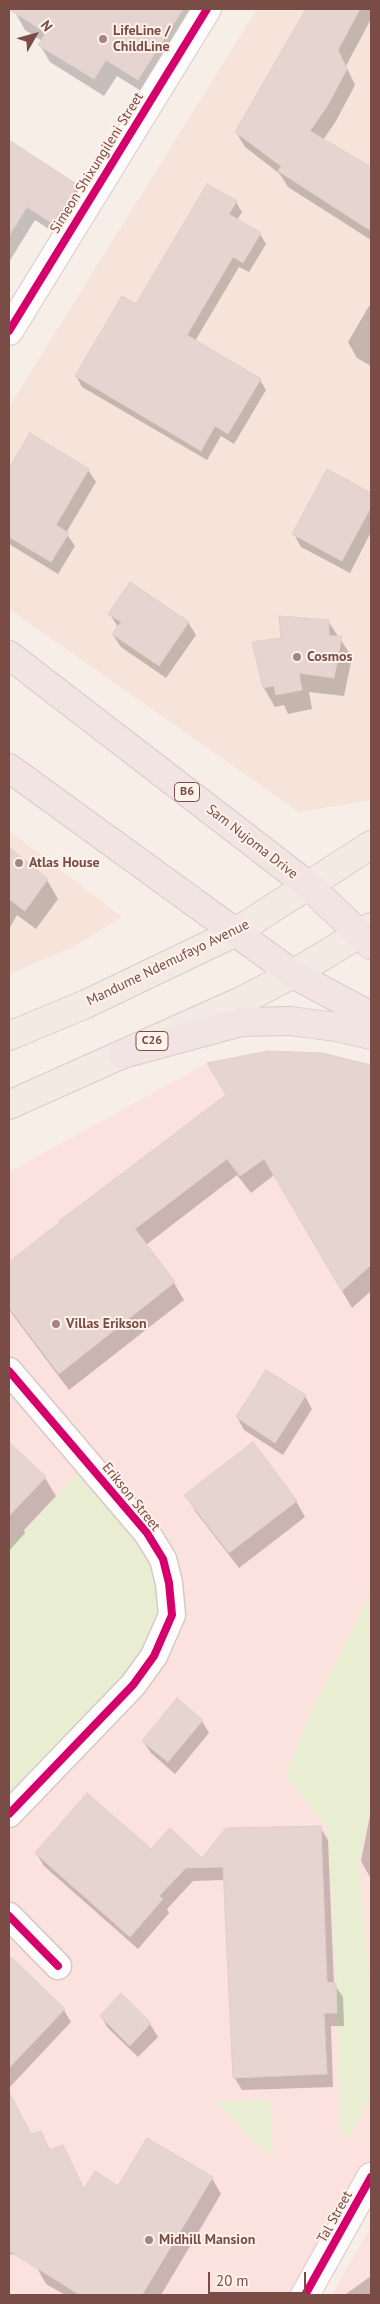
<!DOCTYPE html>
<style>
body{margin:0}
#map{position:relative;width:380px;height:2304px;overflow:hidden;background:#f8eee8;font-family:"PT Sans",sans-serif}
canvas{display:block}
.frame{position:absolute;inset:0;border:10px solid #794c46;pointer-events:none}
.north{position:absolute;left:10px;top:10px;width:50px;height:50px;-webkit-text-stroke:4px #fff2ea;paint-order:stroke;rotate:52deg;font-size:14px;font-weight:700;line-height:20px;text-align:center;color:#794c46}
.north::after{content:'';display:block;margin:auto;width:18px;height:22px;background:#794c46;clip-path:polygon(50% 0,100% 100%,50% 72%,0 100%)}
.scale{position:absolute;left:208px;top:2272px;width:98px;height:22px;box-sizing:border-box;border:2px solid #794c46;border-top:0;padding-left:6px;font-size:15px;line-height:18px;white-space:nowrap;color:#794c46;-webkit-text-stroke:4px #fff2ea;paint-order:stroke}
</style>
<div id="map">
<canvas width="380" height="2304"></canvas>
<div class="frame"></div>
<div class="north">N</div>
<div class="scale">20 m</div>
</div>
<script>
const g = document.querySelector('canvas').getContext('2d');
g.lineJoin = 'round';
function fill(path, color) {
  g.fillStyle = color;
  g.fill(path, 'evenodd');
}
function poly(rows) {
  const path = new Path2D();
  for (const r of rows) {
    path.moveTo(r[0], r[1]);
    for (let i = 2; i < r.length; i += 2) path.lineTo(r[i], r[i + 1]);
  }
  return path;
}
function strokePath(path, color, width, dash) {
  g.strokeStyle = color;
  g.lineWidth = width;
  g.lineCap = dash ? 'butt' : 'round';
  g.setLineDash(dash || []);
  g.stroke(path);
}
function label(font, color, halo, rows, align = 'center') {
  g.font = font + ' "PT Sans",sans-serif';
  g.lineWidth = 4;
  g.setLineDash([]);
  g.textBaseline = 'middle';
  g.strokeStyle = halo;
  g.fillStyle = color;
  for (const [text, x, y, turn = 0] of rows) {
    g.save();
    g.translate(x, y);
    g.rotate((+turn || 0) * Math.PI / 180);
    g.textAlign = isNaN(turn) ? turn : align;
    if (halo) g.strokeText(text, 0, 0);
    g.fillText(text, 0, 0);
    g.restore();
  }
}
const residential = poly([
 [257,9,371,9,371,800,299,812,9,609,9,407],
 [9,831,122,917,73,947,9,974]
]);
const commercial = poly([
 [268,1051,322,1053,371,1065,371,2178,305,2295,9,2295,9,1172,207,1063],
 [371,2226,371,2295,332,2295]
]);
const green = poly([
 [85,1461,169,1583,154,1656,9,1814,9,1547,67,1485],
 [371,1592,371,1804,359,1862,371,1995,371,2097,349,2138,341,2135,340,2127,333,1912,327,1828,285,1775,311,1711],
 [270,2099,273,2149,270,2153,265,2153,216,2102]
]);
const shadow = poly([
 [17,9,204,9,149,96,117,76,104,96,50,62,40,45,42,41,25,30,15,12],
 [325,9,371,9,371,19,346,66,355,85,336,121,323,140,371,168,371,240,288,187,280,174,245,147,236,132,309,38],
 [9,142,77,186,85,200,61,237,35,220,9,262],
 [236,202,242,212,237,220,260,234,266,244,249,272,239,267,195,341,260,380,266,390,234,444,221,436,207,460,82,387,76,376,136,306],
 [369,306,371,307,371,366,357,358,348,342],
 [30,435,88,470,96,482,66,533,75,546,58,574,9,544,9,470],
 [327,471,371,494,371,532,350,573,301,547,294,534],
 [110,614,188,622,196,635,166,678,121,647,113,635,118,627],
 [328,621,352,657,344,696,309,692,312,709,288,714,284,705,275,707,264,688,254,643,282,639],
 [9,848,47,880,58,899,36,929,17,915,9,929],
 [322,1055,371,1067,371,1291,352,1308,274,1175,251,1193,237,1175,146,1245,174,1283,184,1300,69,1390,9,1310,9,1263,62,1223],
 [305,1396,312,1409,283,1455,244,1430,237,1417],
 [9,1444,45,1478,56,1496,24,1530,25,1533,9,1551],
 [186,1495,296,1501,305,1517,239,1568,195,1511],
 [202,1721,209,1733,175,1774,151,1753,143,1741],
 [371,1810,371,1879,361,1861],
 [320,1827,328,1840,334,1984,343,1997,344,2026,331,2026,333,2087,242,2090,234,2077,225,1880,193,1881,167,1909,169,1913,138,1949,44,1866,36,1853,151,1851,202,1860],
 [16,1963,64,2010,71,2022,9,2088,9,1971],
 [121,1995,150,2024,158,2037,138,2057,108,2028,101,2016],
 [16,2109,31,2136,40,2133,51,2151,62,2147,85,2190,212,2178,221,2194,161,2295,65,2295,46,2284,37,2268,42,2260,9,2254,9,2112],
 [371,2276,371,2295,347,2295,346,2294]
]);
const building = poly([
 [9,9,183,9,138,80,106,60,94,79,38,45,46,33,9,9],
 [306,9,360,9,338,50,347,69,328,105,310,131,371,167,371,231,278,171,281,166,235,132,306,9],
 [9,140,78,185,53,224,27,207,9,236,9,140],
 [207,184,237,201,229,214,261,233,243,263,233,257,187,335,261,379,228,434,215,426,201,451,75,376,122,296,136,304,207,184],
 [30,433,89,469,56,525,69,533,51,562,9,537,9,468,30,433],
 [327,469,371,493,371,507,342,561,292,534,327,469],
 [130,582,189,622,159,666,112,634,121,622,108,614,130,582],
 [279,616,329,620,329,636,342,636,334,678,299,673,302,690,276,695,274,686,263,688,252,642,281,638,279,616],
 [9,847,48,879,25,911,9,899,9,847],
 [268,1051,322,1053,371,1065,371,1265,342,1291,264,1159,240,1176,227,1159,135,1229,175,1282,59,1374,9,1308,9,1262,60,1222,59,1221,226,1095,207,1063,268,1051],
 [266,1370,306,1395,275,1443,236,1417,266,1370],
 [9,1442,46,1477,9,1516,9,1442],
 [253,1442,297,1501,229,1553,184,1495,253,1442],
 [177,1698,203,1720,168,1762,142,1741,177,1698],
 [87,1793,151,1849,170,1828,202,1858,226,1828,321,1826,327,1982,336,1983,337,2013,324,2013,327,2074,233,2078,223,1867,186,1868,159,1896,163,1899,130,1937,35,1853,87,1793],
 [9,1955,65,2009,9,2068,9,1955],
 [121,1993,151,2023,130,2046,100,2016,121,1993],
 [9,2092,31,2134,41,2131,49,2150,63,2145,84,2189,95,2171,118,2186,147,2138,213,2177,142,2295,80,2295,9,2251,9,2092]
]);
const street = poly([
 [9,1371,147,1533,163,1559,169,1583,172,1615,154,1656,133,1685,9,1814],
 [9,1916,58,1966]
]);
const secondary = poly([
 [9,331,207,9],
 [305,2295,371,2177]
]);
const primary = poly([
 [9,1036,86,1004,234,933,371,845],
 [9,1105,241,1001,293,974,371,927]
]);
const highway = poly([
 [9,655,309,886,371,945],
 [9,768,293,974,371,1016],
 [123,1054,241,1022,290,1021,336,1027,371,1035]
]);
const cycleway = poly([
 [9,331,207,9],
 [9,1371,147,1533,163,1559,169,1583,172,1615,154,1656,133,1685,9,1814],
 [9,1916,58,1966],
 [305,2295,371,2177]
]);
const markers = [
 [103,39,5,"#a5857f"],
 [297,657,5,"#a5857f"],
 [19,863,5,"#a5857f"],
 [56,1324,5,"#a5857f"],
 [149,2240,5,"#a5857f"]
];
const shields = [
 [187,792,25],
 [152,1041,32]
];
const shieldNames = [
 ["B6",187,792],
 ["C26",152,1041]
];
const poiNames = [
 ["LifeLine /",113,31],
 ["ChildLine",113,47],
 ["Cosmos",307,657],
 ["Atlas House",29,863],
 ["Villas Erikson",66,1324],
 ["Midhill Mansion",159,2240]
];
const streetNames = [
 ["Simeon Shixungileni Street",97,163,-58],
 ["Sam Nujoma Drive",252,842,38],
 ["Mandume Ndemufayo Avenue",168,963,-26],
 ["Erikson Street",131,1497,51],
 ["Tal Street",335,2217,-61]
];
fill(residential, '#f6e3d9');
fill(commercial, '#fce2de');
fill(green, '#e9edd1');
fill(shadow, '#0003');
fill(building, '#e5d4d0');
strokePath(building, '#e1cfca', 1);
strokePath(street, '#d6c9c5', 29);
strokePath(secondary, '#d8cac6', 30);
strokePath(primary, '#dacbc8', 30);
strokePath(highway, '#dacbc8', 30);
strokePath(street, '#fefcfc', 26);
strokePath(secondary, '#fefcfc', 28);
strokePath(primary, '#f3eae4', 28);
strokePath(highway, '#f2e4e2', 28);
strokePath(cycleway, '#d6006c', 8);
for (const [x, y, r, color] of markers) {
  const dot = new Path2D();
  dot.arc(x, y, r, 0, 2 * Math.PI);
  g.fillStyle = color;
  g.fill(dot);
  strokePath(dot, '#fff2ea', 2);
}
for (const [x, y, w] of shields) {
  const box = new Path2D();
  box.roundRect(x - w / 2, y - 9.5, w, 19, 4);
  g.fillStyle = '#fff2ea';
  g.fill(box);
  strokePath(box, '#794c46', 1);
}
label('bold 12px', '#794c46', null, shieldNames);
label('bold 14px', '#794c46', '#fff2ea', poiNames, 'left');
label('14px', '#794c46', '#fff2ea', streetNames);
</script>
